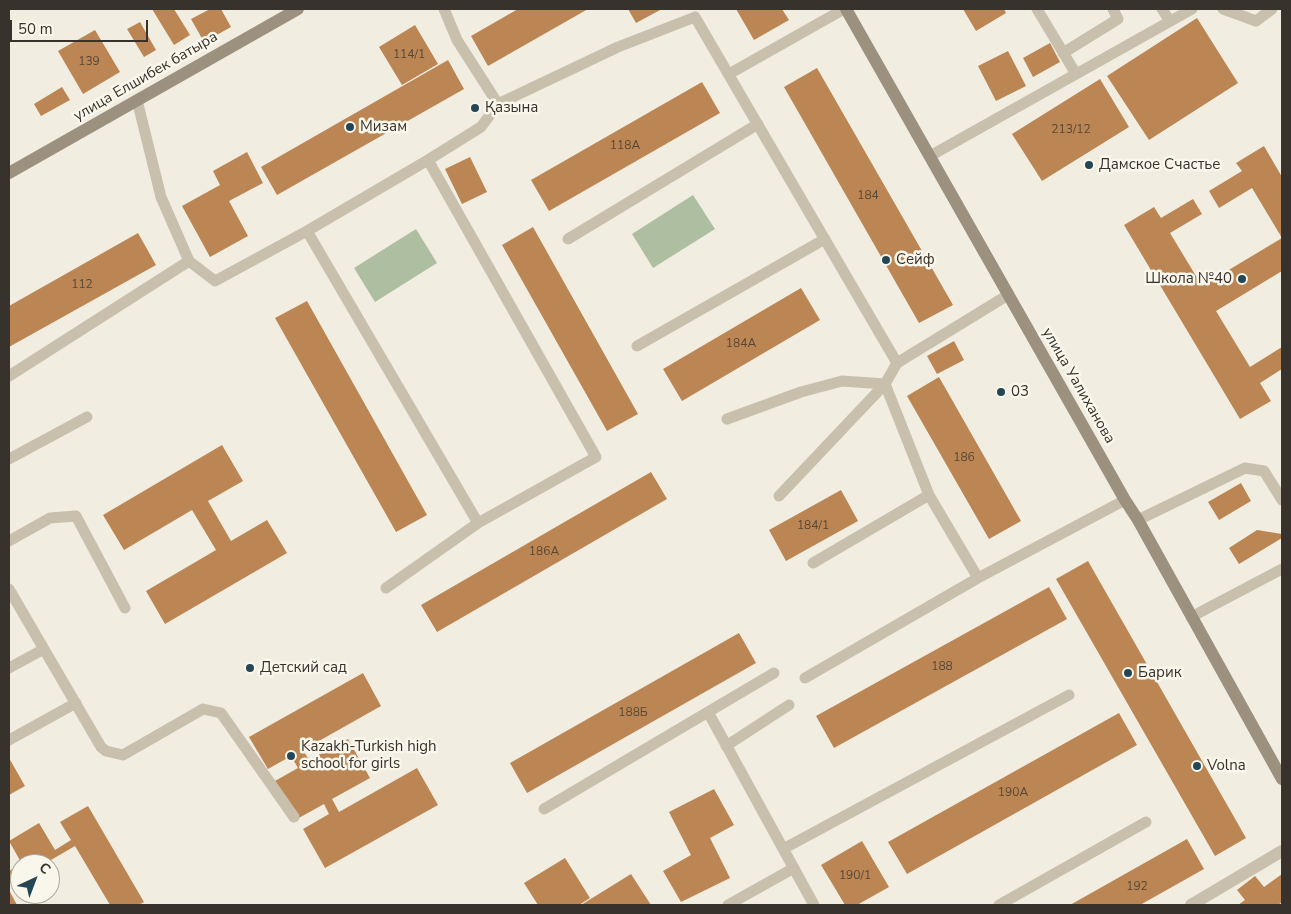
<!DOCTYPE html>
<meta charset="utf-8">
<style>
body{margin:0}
#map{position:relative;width:1291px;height:914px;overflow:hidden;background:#f1ede0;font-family:"Nunito Sans",sans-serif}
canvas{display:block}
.frame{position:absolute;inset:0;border:10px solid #37322b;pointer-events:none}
.north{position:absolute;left:10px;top:854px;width:50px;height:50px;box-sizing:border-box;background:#f9f6ec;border:1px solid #aba89f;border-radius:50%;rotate:43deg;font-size:14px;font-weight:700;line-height:20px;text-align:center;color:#37322b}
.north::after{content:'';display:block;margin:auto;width:18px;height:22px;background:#244655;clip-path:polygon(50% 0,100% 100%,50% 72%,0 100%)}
.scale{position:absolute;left:10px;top:20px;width:138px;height:22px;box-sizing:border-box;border:2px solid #37322b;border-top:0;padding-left:6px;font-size:15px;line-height:18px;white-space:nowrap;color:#37322b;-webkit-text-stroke:4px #f9f6ec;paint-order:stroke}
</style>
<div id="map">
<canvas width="1291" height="914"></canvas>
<div class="frame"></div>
<div class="north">С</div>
<div class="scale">50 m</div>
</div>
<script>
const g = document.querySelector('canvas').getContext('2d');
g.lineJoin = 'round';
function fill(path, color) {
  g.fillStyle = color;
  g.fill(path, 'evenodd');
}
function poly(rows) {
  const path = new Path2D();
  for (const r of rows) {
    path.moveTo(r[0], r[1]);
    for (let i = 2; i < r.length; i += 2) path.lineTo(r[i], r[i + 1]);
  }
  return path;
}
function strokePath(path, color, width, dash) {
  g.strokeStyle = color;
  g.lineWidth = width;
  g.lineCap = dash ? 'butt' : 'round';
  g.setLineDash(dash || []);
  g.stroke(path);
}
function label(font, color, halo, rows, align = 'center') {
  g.font = font + ' "Nunito Sans",sans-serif';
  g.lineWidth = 5;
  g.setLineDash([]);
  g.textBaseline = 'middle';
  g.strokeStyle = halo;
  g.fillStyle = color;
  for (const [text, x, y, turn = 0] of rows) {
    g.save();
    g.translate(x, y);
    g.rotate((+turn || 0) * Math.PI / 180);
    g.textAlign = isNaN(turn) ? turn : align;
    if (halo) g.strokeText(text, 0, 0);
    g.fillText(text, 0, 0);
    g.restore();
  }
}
const green = poly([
 [693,195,715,229,653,268,632,234],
 [416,229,437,263,375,302,354,268]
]);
const building = poly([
 [152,9,174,9,190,35,174,45],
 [210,9,221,9,231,27,204,42,191,19],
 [518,9,588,9,488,66,471,36],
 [628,9,662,9,636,23],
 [736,9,782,9,789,20,754,40],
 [963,9,1004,9,1006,13,976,31],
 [1197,18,1238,83,1149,140,1107,76],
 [140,22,156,50,144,57,127,29],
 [415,25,438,64,402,85,379,47],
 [95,30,120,72,83,94,58,51],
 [1050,43,1060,62,1033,77,1023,58],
 [1008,51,1026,86,996,101,978,66],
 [448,60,464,89,277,195,261,167],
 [817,68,953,305,919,323,784,87],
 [1100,79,1129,127,1042,181,1012,134],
 [702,82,720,113,549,211,531,180],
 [62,87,70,100,41,116,34,104],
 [1264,146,1282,177,1282,271,1216,311,1250,367,1282,347,1282,369,1260,383,1271,401,1240,419,1124,225,1154,207,1161,218,1193,199,1202,214,1170,233,1202,286,1282,238,1252,188,1219,208,1209,191,1242,171,1236,163],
 [247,152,263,183,229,201,248,236,210,257,182,206,220,185,213,171],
 [470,157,487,192,462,204,445,169],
 [533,227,638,414,607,431,502,245],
 [138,233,156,265,9,347,9,306],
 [801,288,820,320,682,401,663,369],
 [307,301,427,515,396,532,275,318],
 [954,341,964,360,937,374,927,356],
 [939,377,1021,521,989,539,907,396],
 [222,445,243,481,208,501,231,541,267,520,287,553,165,624,146,591,216,550,192,510,124,550,103,515],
 [651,472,667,499,437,632,421,605],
 [1241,483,1251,501,1219,520,1208,502],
 [841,490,858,521,786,561,769,530],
 [1257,530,1282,534,1282,538,1239,564,1229,548],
 [1088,561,1246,838,1215,856,1056,579],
 [1049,587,1067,619,834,748,816,716],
 [739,633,756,663,527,793,510,763],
 [363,673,381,706,303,750,309,760,348,739,370,778,332,799,339,812,417,768,438,805,325,868,303,829,329,814,324,804,297,819,275,781,298,768,291,756,268,769,249,737],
 [1119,713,1137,745,907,874,888,842],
 [9,758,25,786,9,795],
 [714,789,734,825,710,838,730,878,681,902,663,871,691,855,669,812],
 [88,806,144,902,138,905,110,905,75,846,44,864,22,864,9,841,39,823,55,850,71,840,60,822],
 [1187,839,1204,869,1140,905,1070,905],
 [862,841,889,887,857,905,845,905,821,865],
 [565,858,590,898,579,905,538,905,524,883],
 [20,865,20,878,9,884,9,871],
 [631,874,651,905,581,905],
 [1282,874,1282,902,1278,905,1238,905,1245,900,1237,890,1255,876,1264,887],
 [9,890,17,905,9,905]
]);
const service = poly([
 [444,9,457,40,498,104,618,47,695,17,897,363,1008,295],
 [1037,9,1076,74],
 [1162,9,1170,21],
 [1223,9,1256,21,1272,9],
 [1063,53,1118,19,1113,9],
 [729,74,844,9],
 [137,100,161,197,189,261,215,281,307,231,428,160,481,127,498,104],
 [930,156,1192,9],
 [307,231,478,523,596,457,428,160],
 [568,239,758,124],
 [637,346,825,239],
 [9,376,189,261],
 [727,419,801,392,842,381,885,384,897,363],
 [9,459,87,417],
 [779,496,885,384,929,495,978,578,1125,500],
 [1138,520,1245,468,1264,471,1282,500],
 [9,541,50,518,76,516,125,608],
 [813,563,929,495],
 [386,588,478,523],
 [9,589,101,747,106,751,123,755,203,709,221,713,294,817],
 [1191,617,1282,569],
 [9,668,44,649],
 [805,678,978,578],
 [708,712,774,673],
 [9,740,76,703],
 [726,746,789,705],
 [544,809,708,712,814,905],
 [783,849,1069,695],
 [728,905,794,868],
 [999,905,1146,822]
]);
const minor = poly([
 [1191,905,1282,851]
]);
const secondary = poly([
 [846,9,1125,500,1138,520,1282,779],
 [9,173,298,9]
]);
const markers = [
 [475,108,5,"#244655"],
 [350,127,5,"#244655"],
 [1089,165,5,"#244655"],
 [886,260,5,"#244655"],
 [1242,279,5,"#244655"],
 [1001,392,5,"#244655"],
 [250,668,5,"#244655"],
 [1128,673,5,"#244655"],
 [291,756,5,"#244655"],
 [1197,766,5,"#244655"]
];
const numberNames = [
 ["114/1",409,55],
 ["139",89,62],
 ["213/12",1071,130],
 ["118А",625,146],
 ["184",868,196],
 ["112",82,285],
 ["184А",741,344],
 ["186",964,458],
 ["184/1",813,526],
 ["186А",544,552],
 ["188",942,667],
 ["188Б",633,713],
 ["190А",1013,793],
 ["190/1",855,876],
 ["192",1137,887]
];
const streetNames = [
 ["улица Елшибек батыра",146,77,-30],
 ["улица Уалиханова",1078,386,60]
];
const poiNames = [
 ["Қазына",485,108],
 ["Мизам",360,127],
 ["Дамское Счастье",1099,165],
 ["Сейф",896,260],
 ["Школа №40",1232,279,"right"],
 ["03",1011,392],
 ["Детский сад",260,668],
 ["Барик",1138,673],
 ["Kazakh-Turkish high",301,747],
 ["school for girls",301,764],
 ["Volna",1207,766]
];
fill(green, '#aebfa1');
fill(building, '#bb8654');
strokePath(service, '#c8c0ad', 11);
strokePath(minor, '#c8c0ad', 12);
strokePath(secondary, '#9c907e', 12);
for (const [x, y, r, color] of markers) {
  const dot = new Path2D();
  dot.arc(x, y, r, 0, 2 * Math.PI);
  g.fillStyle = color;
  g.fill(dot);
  strokePath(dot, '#f9f6ec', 2);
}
label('12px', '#584735', null, numberNames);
label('15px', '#37322b', '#f9f6ec', streetNames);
label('15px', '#37322b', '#f9f6ec', poiNames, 'left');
</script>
